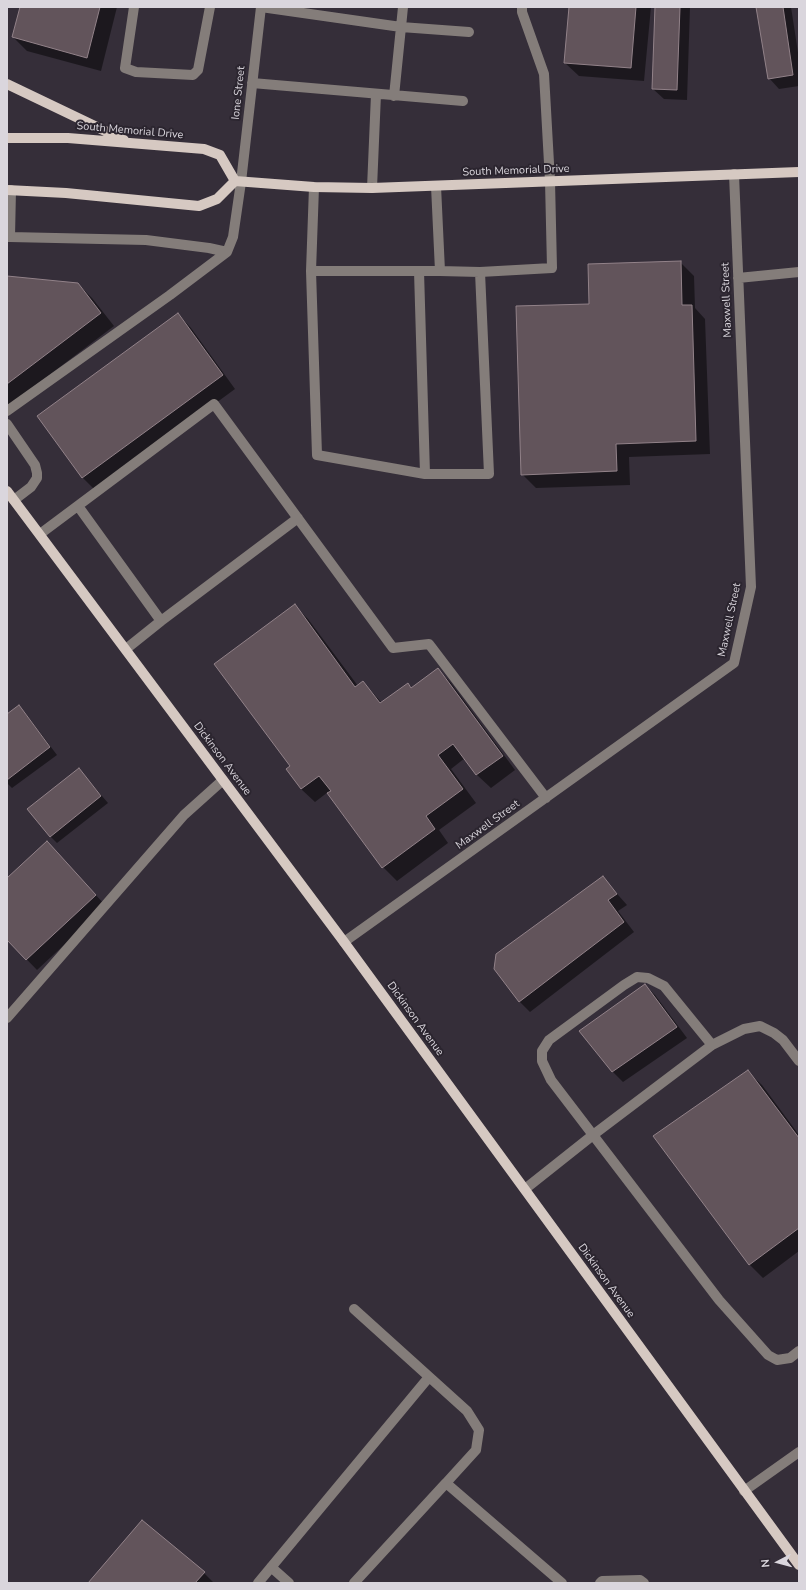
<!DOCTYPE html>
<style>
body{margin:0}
#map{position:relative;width:806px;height:1590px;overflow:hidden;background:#352e39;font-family:"Nunito Sans",sans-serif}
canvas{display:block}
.frame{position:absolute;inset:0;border:8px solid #dad6dd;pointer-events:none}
.north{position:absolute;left:758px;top:1542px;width:40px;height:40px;-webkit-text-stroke:3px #2b252f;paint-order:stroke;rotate:264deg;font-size:11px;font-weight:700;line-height:16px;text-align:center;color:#dad6dd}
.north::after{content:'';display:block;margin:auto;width:14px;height:18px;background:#dad6dd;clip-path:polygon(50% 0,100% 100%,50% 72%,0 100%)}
</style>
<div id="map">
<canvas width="806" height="1590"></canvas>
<div class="frame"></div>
<div class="north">N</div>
</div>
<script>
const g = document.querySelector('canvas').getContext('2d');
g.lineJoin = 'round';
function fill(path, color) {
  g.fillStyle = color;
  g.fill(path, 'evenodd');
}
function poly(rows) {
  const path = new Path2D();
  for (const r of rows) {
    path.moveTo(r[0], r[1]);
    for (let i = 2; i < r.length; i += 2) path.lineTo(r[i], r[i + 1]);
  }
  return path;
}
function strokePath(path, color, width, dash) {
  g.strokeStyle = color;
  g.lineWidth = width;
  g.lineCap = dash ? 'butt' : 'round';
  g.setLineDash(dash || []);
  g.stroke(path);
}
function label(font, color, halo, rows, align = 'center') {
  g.font = font + ' "Nunito Sans",sans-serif';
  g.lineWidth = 4;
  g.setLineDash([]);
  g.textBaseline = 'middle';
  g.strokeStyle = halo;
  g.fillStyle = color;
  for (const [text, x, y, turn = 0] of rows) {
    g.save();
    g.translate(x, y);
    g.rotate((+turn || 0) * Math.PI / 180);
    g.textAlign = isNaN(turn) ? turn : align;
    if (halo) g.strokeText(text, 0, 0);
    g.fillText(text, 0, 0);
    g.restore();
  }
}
const shadow = poly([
 [21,7,117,7,101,71,27,51,13,37],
 [570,7,651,7,644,81,579,76,565,63],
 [656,7,690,7,687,100,664,99,653,89],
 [757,7,791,7,799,59,799,86,779,89,769,78],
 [680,262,694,276,695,308,705,319,710,454,629,457,630,485,536,488,522,474,590,305],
 [7,277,78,284,92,298,114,326,7,407],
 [178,314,191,328,235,389,96,491,83,478,38,416],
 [295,606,308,619,358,686,363,682,382,703,408,684,412,688,438,669,451,683,515,770,491,788,477,775,465,758,451,769,476,803,439,830,448,843,397,881,383,867,328,792,315,802,301,789,291,767],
 [19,707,26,714,57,755,12,788,7,783,7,715],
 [79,769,108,803,57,843,50,836],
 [57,853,106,906,37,970,7,939,7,879],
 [603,878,627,905,618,911,634,932,530,1012,519,1001],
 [645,985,655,995,687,1038,623,1082,613,1072,581,1031],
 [748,1072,762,1085,799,1135,799,1251,763,1278,750,1265,655,1136],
 [204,1573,214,1583,90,1583]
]);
const building = poly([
 [20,7,100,7,87,58,12,37,20,7],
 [569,7,636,7,631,68,564,63,569,7],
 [655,7,680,7,677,90,652,89,655,7],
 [756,7,783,7,793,75,768,79,756,7],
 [681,261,682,305,692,305,696,441,616,444,617,471,521,475,516,306,589,304,588,264,681,261],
 [7,276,78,283,101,313,7,384,7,276],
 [178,313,223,375,82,478,37,416,178,313],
 [295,604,355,687,363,681,380,703,408,683,411,688,438,668,503,756,476,775,453,744,438,755,463,789,426,816,435,829,382,868,327,793,331,791,319,776,301,789,286,769,290,766,214,664,295,604],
 [19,705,50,747,7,780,7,714,19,705],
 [79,768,101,796,50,837,27,809,79,768],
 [47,841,96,895,26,960,7,940,7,878,47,841],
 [603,876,617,894,608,900,624,922,519,1002,494,969,496,954,603,876],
 [645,984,677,1027,612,1072,579,1031,645,984],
 [748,1070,799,1138,799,1228,749,1265,653,1136,748,1070],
 [142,1520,205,1572,195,1583,88,1583,142,1520]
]);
const minor = poly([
 [134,7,125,68,136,72,193,75,198,70,210,7],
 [261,7,401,27,394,96],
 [403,7,401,27,469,32],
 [252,83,463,101],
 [436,186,440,271],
 [314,187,311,271,440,271,480,272],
 [372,188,376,94],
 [7,237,10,237,11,190],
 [10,237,146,240,209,248,227,252],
 [311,271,317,455,425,474],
 [419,271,425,474,489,474,480,272,552,268,550,181,544,74,522,12,522,7],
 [738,278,799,272],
 [7,411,170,295,227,252,233,237,241,182,261,7],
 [7,424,35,465,37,473,37,478,31,487,14,500],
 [78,506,161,621],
 [40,534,214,404,393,648,429,644,546,798],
 [126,649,161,621,298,518],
 [344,942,734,663,751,587,734,174],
 [7,1018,184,815,223,780],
 [712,1045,744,1029,760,1026,774,1033,783,1040,799,1061],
 [525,1189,593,1135,712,1045,664,986,648,978,637,977,624,985,549,1040,542,1051,542,1061,551,1080,719,1300,768,1355,777,1360,790,1358,799,1351],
 [354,1309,467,1411,479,1430,476,1450,446,1483,562,1583],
 [744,1491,799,1452],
 [271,1567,289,1583],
 [258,1583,429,1377],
 [354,1583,446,1483],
 [600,1583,602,1581,640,1580,644,1583]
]);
const major = poly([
 [7,84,124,140],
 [7,138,68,138,204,149,220,155,235,181],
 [235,181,314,187,372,188,799,172],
 [7,190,66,193,199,206,217,199,235,181],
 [7,491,344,942,799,1565]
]);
const streetNames = [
 ["Ione Street",239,93,-84],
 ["South Memorial Drive",130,131,5],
 ["South Memorial Drive",516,171,-2],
 ["Maxwell Street",727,300,-92],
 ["Maxwell Street",730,620,-78],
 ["Dickinson Avenue",222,759,53],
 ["Maxwell Street",488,825,-36],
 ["Dickinson Avenue",415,1019,54],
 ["Dickinson Avenue",606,1281,54]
];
fill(shadow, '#0007');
fill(building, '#62545b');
strokePath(building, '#928289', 1);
strokePath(minor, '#847d7a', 10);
strokePath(major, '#d6c9c2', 10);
label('11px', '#dad6dd', '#2b252f', streetNames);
</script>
